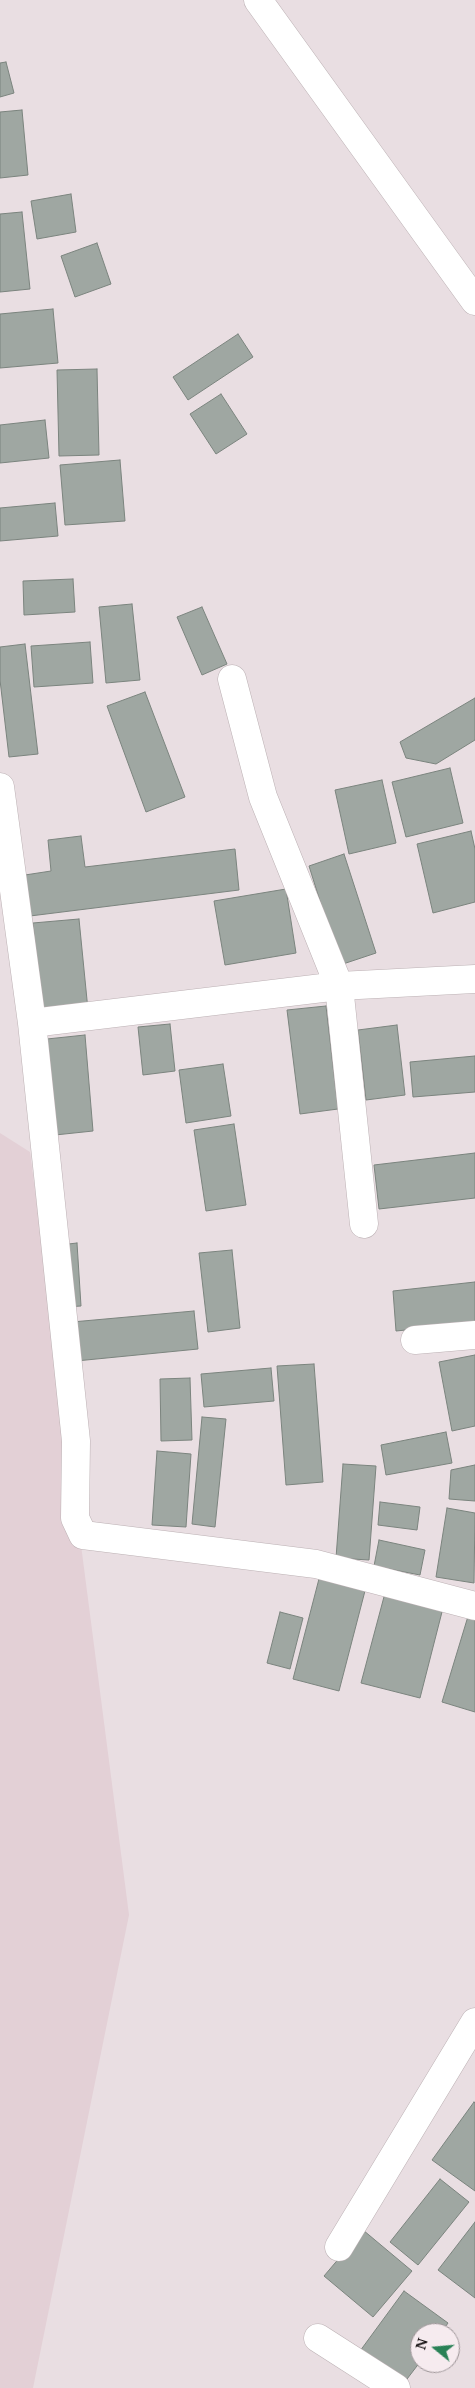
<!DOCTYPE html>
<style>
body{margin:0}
#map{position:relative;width:475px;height:2388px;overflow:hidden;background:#e9dee2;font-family:"Noto Serif",serif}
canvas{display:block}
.north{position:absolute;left:410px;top:2323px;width:50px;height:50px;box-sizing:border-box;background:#f6ebef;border:1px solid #9c9497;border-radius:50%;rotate:287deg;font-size:14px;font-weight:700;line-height:20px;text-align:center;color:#161213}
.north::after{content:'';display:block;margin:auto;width:18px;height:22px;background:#298156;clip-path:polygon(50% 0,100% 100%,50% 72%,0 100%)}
</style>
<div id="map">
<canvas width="475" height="2388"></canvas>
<div class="north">N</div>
</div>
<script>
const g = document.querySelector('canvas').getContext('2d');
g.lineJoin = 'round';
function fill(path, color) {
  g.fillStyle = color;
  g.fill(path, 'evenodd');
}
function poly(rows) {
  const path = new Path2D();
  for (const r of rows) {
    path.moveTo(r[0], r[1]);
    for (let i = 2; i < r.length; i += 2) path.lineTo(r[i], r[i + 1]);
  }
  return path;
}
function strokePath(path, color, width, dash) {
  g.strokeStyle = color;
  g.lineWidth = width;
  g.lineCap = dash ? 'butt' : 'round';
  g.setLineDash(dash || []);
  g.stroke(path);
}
const built = poly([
 [0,1133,30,1152,129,1915,33,2388,0,2388]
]);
const building = poly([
 [6,62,14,93,0,97,0,63,6,62],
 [22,110,28,175,0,178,0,112,22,110],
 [71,194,76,232,37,239,31,201,71,194],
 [22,212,30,289,0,292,0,214,22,212],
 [97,243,111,284,75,297,61,256,97,243],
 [53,309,58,363,0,368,0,314,53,309],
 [238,334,253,357,188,400,173,377,238,334],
 [97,369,99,455,59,456,57,370,97,369],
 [221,394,247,434,216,454,190,414,221,394],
 [45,420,49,458,0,463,0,425,45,420],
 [120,460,125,521,65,525,60,465,120,460],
 [55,503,58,536,0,541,0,508,55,503],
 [73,579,75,612,24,615,23,581,73,579],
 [132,604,140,680,106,683,99,607,132,604],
 [202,607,227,664,202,675,177,617,202,607],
 [90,642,93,683,34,687,31,646,90,642],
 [25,644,38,754,9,757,0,680,0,647,25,644],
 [145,692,185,797,146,812,107,706,145,692],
 [475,698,475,740,436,764,406,758,400,742,475,698],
 [450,768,463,823,406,837,392,782,450,768],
 [382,780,396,843,349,854,335,790,382,780],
 [471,831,475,849,475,902,433,913,417,844,471,831],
 [81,836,85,867,235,849,239,890,30,916,25,875,51,871,48,840,81,836],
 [344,854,376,953,340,965,309,866,344,854],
 [286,889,296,953,225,965,214,901,286,889],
 [79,919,88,1010,41,1014,33,923,79,919],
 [326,1006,338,1109,300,1114,287,1010,326,1006],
 [170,1024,175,1071,143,1075,138,1027,170,1024],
 [397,1025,405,1095,366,1100,358,1030,397,1025],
 [85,1035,93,1131,55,1135,47,1039,85,1035],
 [475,1056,475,1092,413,1097,410,1062,475,1056],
 [223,1064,231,1116,186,1123,179,1070,223,1064],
 [234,1124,246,1205,206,1211,194,1130,234,1124],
 [475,1153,475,1198,379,1209,374,1165,475,1153],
 [77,1243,81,1306,65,1307,60,1245,77,1243],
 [232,1250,240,1328,208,1332,199,1253,232,1250],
 [475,1282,475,1323,396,1331,393,1291,475,1282],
 [194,1311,198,1349,76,1361,72,1322,194,1311],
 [475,1355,475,1426,452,1431,439,1362,475,1355],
 [314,1364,323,1482,286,1485,277,1366,314,1364],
 [271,1368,274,1401,204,1407,201,1374,271,1368],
 [190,1378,192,1440,161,1441,160,1379,190,1378],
 [202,1417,226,1419,215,1527,192,1524,202,1417],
 [446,1432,452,1463,386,1475,381,1445,446,1432],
 [157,1451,191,1454,186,1527,152,1525,157,1451],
 [343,1464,376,1466,369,1560,336,1558,343,1464],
 [475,1465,475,1501,449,1499,451,1470,475,1465],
 [380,1502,420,1507,417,1530,378,1525,380,1502],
 [447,1508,475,1513,474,1583,436,1577,447,1508],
 [379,1540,425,1550,420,1575,374,1566,379,1540],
 [320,1575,366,1587,339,1691,293,1679,320,1575],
 [385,1593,443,1608,420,1698,361,1683,385,1593],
 [280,1612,303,1618,290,1669,267,1663,280,1612],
 [469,1613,475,1614,475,1712,442,1702,469,1613],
 [474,2102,475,2103,475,2191,432,2160,474,2102],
 [440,2179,469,2202,418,2265,390,2242,440,2179],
 [475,2222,475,2298,438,2270,475,2222],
 [363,2230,412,2271,373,2317,324,2276,363,2230],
 [404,2291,448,2323,441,2333,420,2333,420,2362,404,2383,360,2351,404,2291]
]);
const minor = poly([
 [258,0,475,301],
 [232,679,263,797,339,986,364,1224],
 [0,787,32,1023,76,1441,75,1518,83,1535,316,1564,475,1606],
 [32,1023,339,986,475,979],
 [415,1340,475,1335],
 [339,2247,475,2022],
 [318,2338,396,2388]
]);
fill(built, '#e3d0d6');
fill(building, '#9fa7a2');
strokePath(building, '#7b847e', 1);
strokePath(minor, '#bcb1b4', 29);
strokePath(minor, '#fff', 28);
</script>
